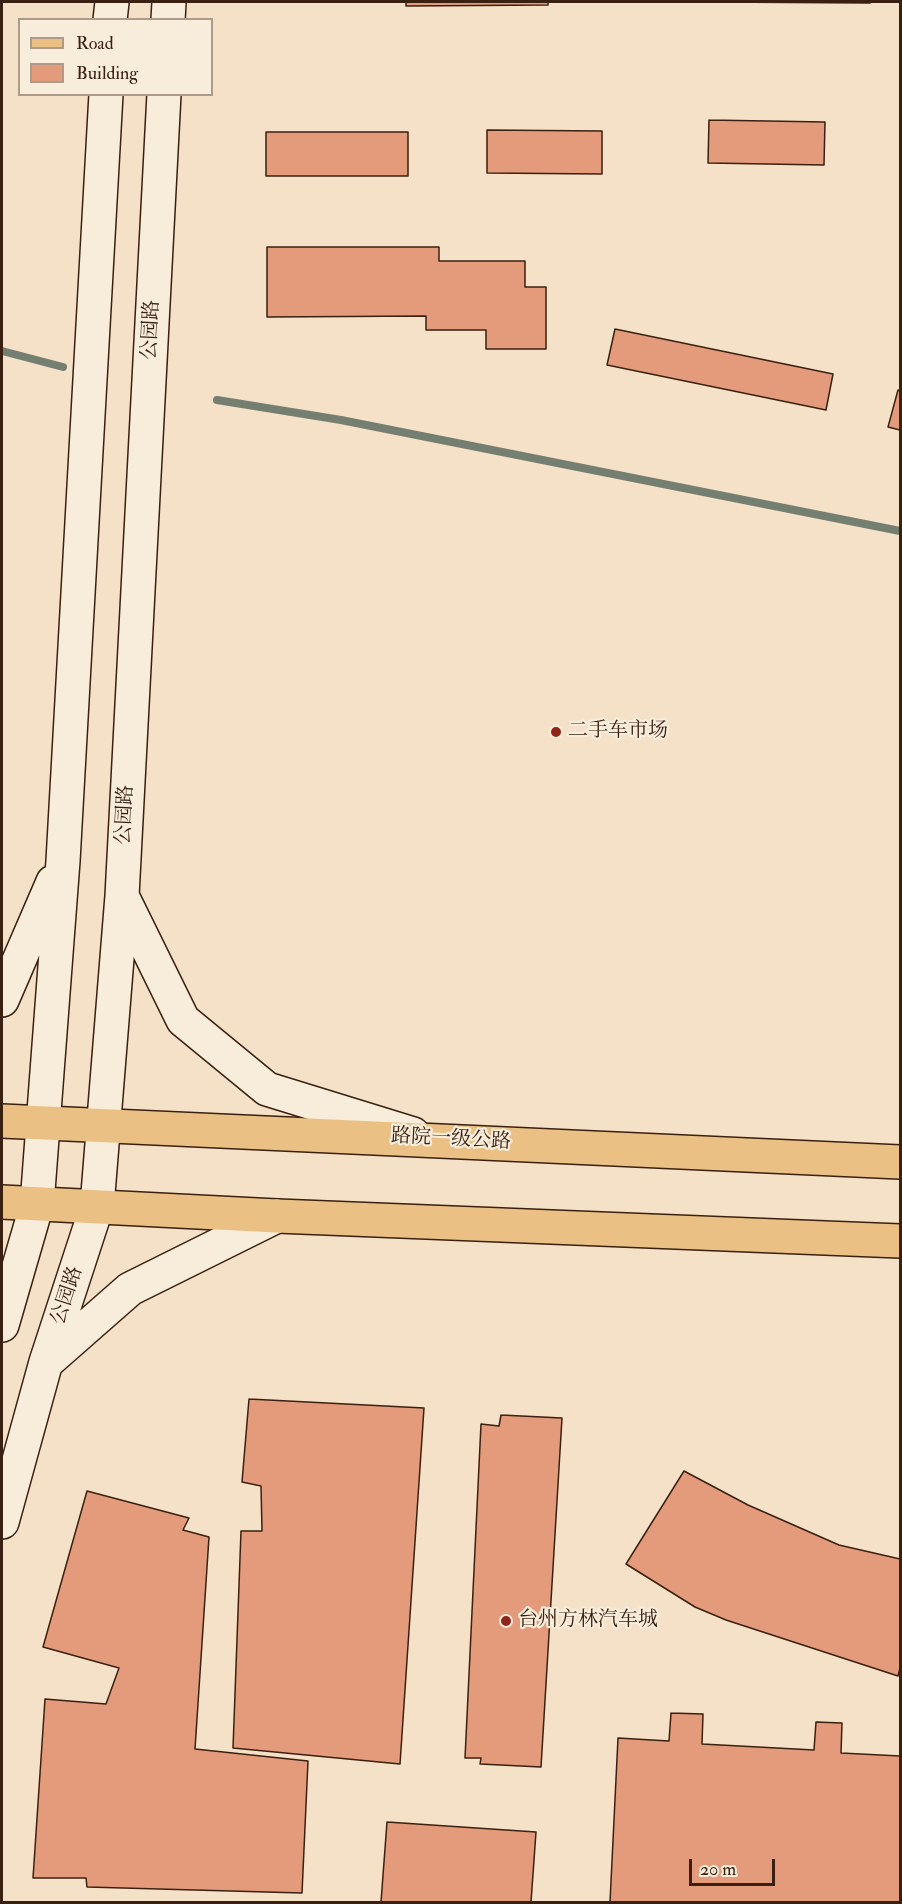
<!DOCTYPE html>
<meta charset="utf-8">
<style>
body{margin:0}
#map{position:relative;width:902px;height:1904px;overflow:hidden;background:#f4e1c7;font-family:"IM FELL Double Pica",serif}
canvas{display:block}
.frame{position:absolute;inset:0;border:3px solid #3a2010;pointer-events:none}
.legend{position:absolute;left:18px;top:18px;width:195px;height:78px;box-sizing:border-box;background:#f8ecdb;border:2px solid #ac9a8a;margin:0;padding:8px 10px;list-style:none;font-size:18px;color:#3a2010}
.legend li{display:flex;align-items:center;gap:12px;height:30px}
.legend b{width:30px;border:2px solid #ac9a8a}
.scale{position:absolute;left:689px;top:1859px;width:86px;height:27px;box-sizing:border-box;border:3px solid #3a2010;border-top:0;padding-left:8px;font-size:18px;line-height:21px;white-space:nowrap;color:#3a2010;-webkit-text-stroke:4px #f8ecdb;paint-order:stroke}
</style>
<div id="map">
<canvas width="902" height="1904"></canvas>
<div class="frame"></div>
<ul class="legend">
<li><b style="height:8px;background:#eac084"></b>Road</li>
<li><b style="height:16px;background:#e39b7c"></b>Building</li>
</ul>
<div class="scale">20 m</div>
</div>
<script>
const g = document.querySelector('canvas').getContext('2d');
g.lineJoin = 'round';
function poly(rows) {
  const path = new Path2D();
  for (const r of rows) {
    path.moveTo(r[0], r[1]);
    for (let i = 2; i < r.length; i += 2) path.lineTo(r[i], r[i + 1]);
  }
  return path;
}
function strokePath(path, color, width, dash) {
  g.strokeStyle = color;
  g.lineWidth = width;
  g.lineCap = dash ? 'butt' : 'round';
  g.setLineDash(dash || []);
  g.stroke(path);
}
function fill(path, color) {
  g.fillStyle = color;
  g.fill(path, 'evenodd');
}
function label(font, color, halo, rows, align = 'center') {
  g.font = font + ' "IM FELL Double Pica","Noto Serif SC",serif';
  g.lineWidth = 4.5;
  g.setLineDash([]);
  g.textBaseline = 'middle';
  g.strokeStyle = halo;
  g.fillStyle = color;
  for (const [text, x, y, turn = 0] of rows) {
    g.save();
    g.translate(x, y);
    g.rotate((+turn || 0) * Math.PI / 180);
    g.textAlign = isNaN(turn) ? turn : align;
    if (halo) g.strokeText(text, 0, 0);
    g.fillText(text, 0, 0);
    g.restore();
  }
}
const stream = poly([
 [2,351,63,367],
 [217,400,341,420,900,531]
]);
const building = poly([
 [406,2,548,2,548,5,406,6,406,2],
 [714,2,870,2,870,3,714,2],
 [709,120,825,122,824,165,708,163,709,120],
 [487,130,602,131,602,174,487,173,487,130],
 [266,132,408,132,408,176,266,176,266,132],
 [267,247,439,247,439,261,525,261,525,287,546,287,546,349,486,349,486,330,426,330,426,316,267,317,267,247],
 [615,329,833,374,826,410,607,365,615,329],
 [898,390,900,391,900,430,888,427,898,390],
 [249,1399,424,1408,400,1764,233,1748,241,1531,262,1531,261,1486,242,1482,249,1399],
 [501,1415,562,1418,541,1767,480,1764,481,1758,465,1758,481,1424,499,1426,501,1415],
 [684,1471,748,1505,839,1545,900,1559,900,1668,898,1676,726,1620,695,1607,626,1564,684,1471],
 [87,1491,189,1518,183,1530,209,1537,195,1749,308,1761,302,1893,87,1887,86,1878,33,1878,45,1699,106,1704,119,1668,43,1647,87,1491],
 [671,1713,703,1714,702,1744,814,1750,816,1722,842,1723,841,1753,900,1756,900,1902,610,1902,618,1738,669,1741,671,1713],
 [387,1822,536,1832,531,1902,381,1902,387,1822]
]);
const secondary = poly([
 [110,20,112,2],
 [168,20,169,2],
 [122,896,183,1020,267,1089,413,1134],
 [2,1000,53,882],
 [2,1325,37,1204,63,861,106,94],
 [48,1361,130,1289,277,1216],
 [2,1522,46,1362,97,1206,122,896,164,94]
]);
const primary = poly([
 [2,1121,900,1162],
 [2,1202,277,1216,900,1241]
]);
const markers = [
 [556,732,6,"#8f2418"],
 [506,1621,6,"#8f2418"]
];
const streetNames = [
 ["公园路",152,330,-87],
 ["公园路",126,815,-87],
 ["路院一级公路",451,1140,3],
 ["公园路",68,1296,-72]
];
const poiNames = [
 ["二手车市场",568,732],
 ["台州方林汽车城",518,1621]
];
strokePath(stream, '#757f71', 8);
fill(building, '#e39b7c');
strokePath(building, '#3a2010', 1.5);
strokePath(secondary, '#3a2010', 36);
strokePath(primary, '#3a2010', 36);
strokePath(secondary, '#f8ecdb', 33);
strokePath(primary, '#eac084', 33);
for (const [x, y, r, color] of markers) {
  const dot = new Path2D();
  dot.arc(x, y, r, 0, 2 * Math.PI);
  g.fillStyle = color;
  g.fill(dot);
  strokePath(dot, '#f8ecdb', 2);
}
label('20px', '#3a2010', '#f8ecdb', streetNames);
label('20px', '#3a2010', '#f8ecdb', poiNames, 'left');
</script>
